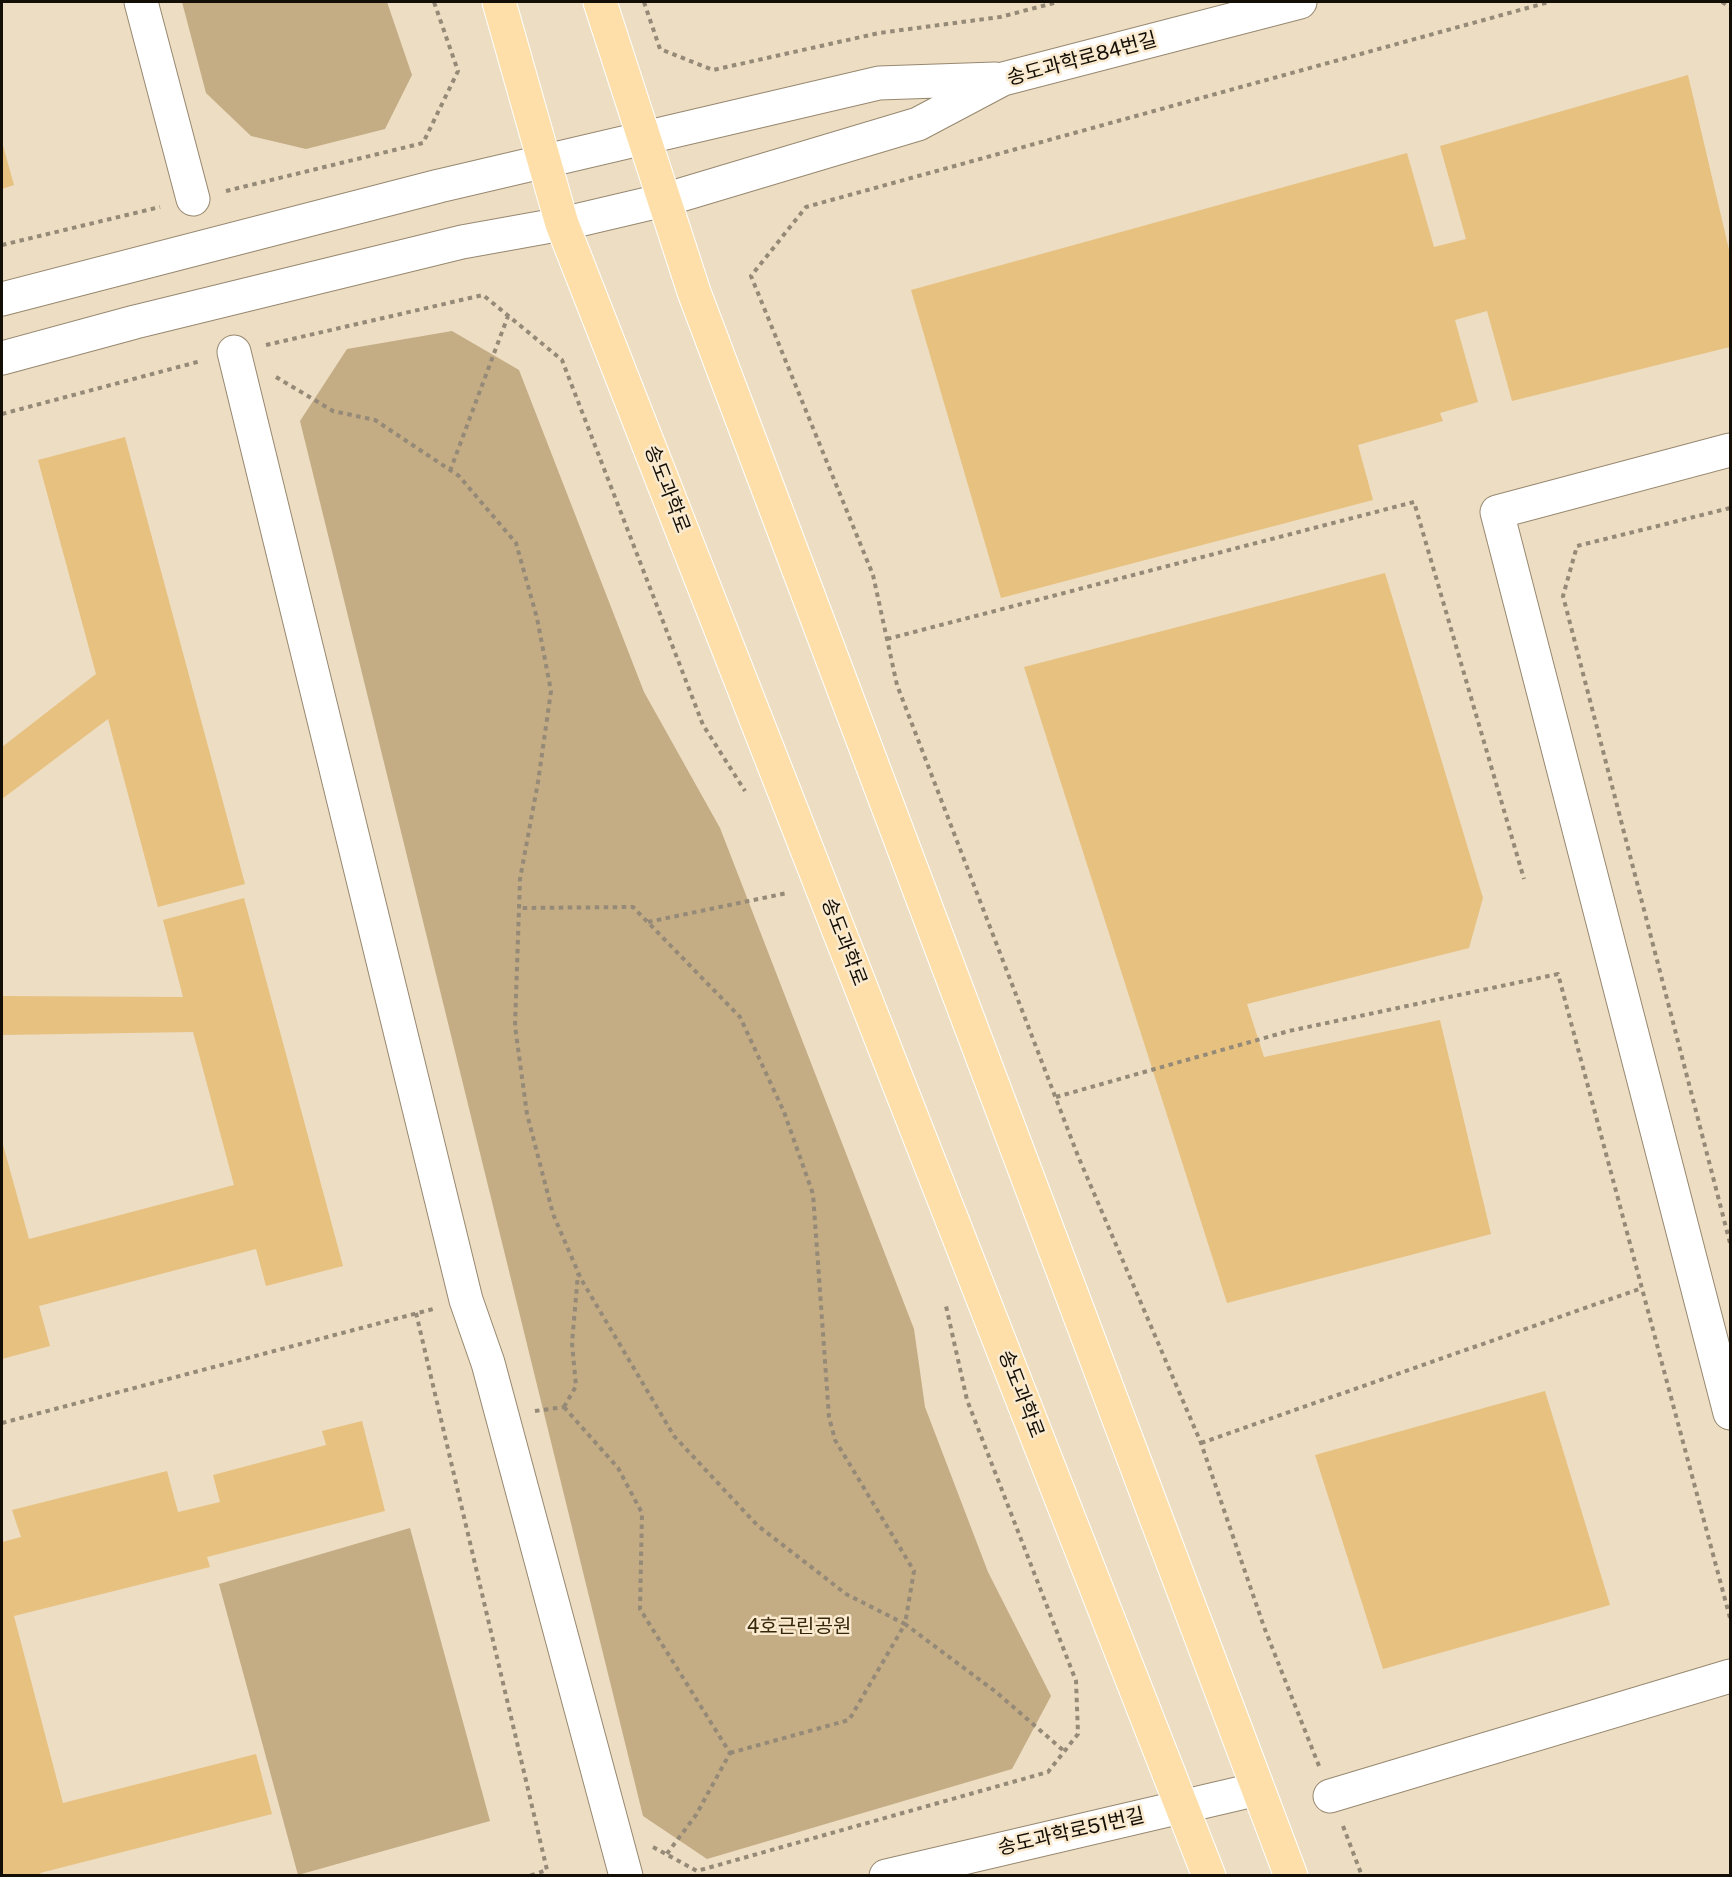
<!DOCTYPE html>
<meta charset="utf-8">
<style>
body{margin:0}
#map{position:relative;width:1732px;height:1877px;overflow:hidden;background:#edddc3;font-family:"Public Sans",sans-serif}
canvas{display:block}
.frame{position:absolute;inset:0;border:3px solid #140f06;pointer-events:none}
</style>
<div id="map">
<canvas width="1732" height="1877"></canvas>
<div class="frame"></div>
</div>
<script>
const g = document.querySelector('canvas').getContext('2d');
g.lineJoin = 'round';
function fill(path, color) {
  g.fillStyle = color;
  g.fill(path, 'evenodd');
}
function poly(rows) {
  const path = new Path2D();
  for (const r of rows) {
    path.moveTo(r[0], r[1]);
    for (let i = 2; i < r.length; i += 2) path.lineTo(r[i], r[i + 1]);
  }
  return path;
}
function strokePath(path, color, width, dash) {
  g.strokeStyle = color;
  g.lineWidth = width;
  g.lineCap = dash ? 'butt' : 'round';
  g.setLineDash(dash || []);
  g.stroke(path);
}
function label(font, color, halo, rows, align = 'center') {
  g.font = font + ' "Public Sans","Noto Sans KR",sans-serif';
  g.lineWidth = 5;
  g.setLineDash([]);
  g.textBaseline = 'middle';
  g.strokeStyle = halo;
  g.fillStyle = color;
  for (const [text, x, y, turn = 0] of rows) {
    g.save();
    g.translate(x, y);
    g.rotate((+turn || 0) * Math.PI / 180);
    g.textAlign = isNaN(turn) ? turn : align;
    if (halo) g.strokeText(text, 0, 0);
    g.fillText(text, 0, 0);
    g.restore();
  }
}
const green = poly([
 [182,2,387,2,412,75,385,129,306,149,251,136,206,93],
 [452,331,519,370,644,692,720,828,914,1329,925,1407,988,1572,1051,1696,1012,1769,707,1859,643,1816,300,421,347,349],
 [410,1528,490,1821,298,1875,219,1584]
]);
const building = poly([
 [1688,75,1730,254,1730,347,1512,401,1487,311,1455,320,1478,402,1440,413,1443,421,1358,445,1373,500,1001,598,911,290,1407,153,1434,247,1466,239,1440,146],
 [2,142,14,185,2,189],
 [125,437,245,884,158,907,108,719,2,799,2,747,96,674,38,460],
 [1385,573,1483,898,1469,948,1247,1004,1264,1057,1440,1020,1491,1234,1227,1303,1024,667],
 [244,898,343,1266,266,1286,256,1249,39,1306,50,1346,2,1359,2,1141,29,1239,234,1185,193,1032,2,1035,2,996,183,997,163,920],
 [1545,1391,1610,1605,1383,1669,1315,1455],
 [362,1421,385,1511,207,1557,210,1567,14,1616,63,1803,256,1754,272,1814,40,1873,41,1876,2,1876,2,1542,21,1537,12,1510,167,1471,178,1512,220,1502,213,1475,326,1445,322,1431]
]);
const path = poly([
 [644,2,660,49,713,70,879,33,1000,17,1058,2],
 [1722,2,1730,7],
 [226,191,423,143,458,71,434,2],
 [2,245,160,207],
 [266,345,483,295,562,360,703,725,745,791],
 [276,377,333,411,375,420,459,476,516,543,537,618,551,691,538,782,520,879,515,1026,527,1114,553,1214,581,1279,674,1436,757,1525,846,1594,905,1624,914,1571,835,1440,829,1417,813,1194,784,1112,740,1017,633,907,519,908],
 [2,414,201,361],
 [450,471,508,316],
 [1730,508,1577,546,1563,596,1730,1243],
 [887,639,1414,502,1524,879],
 [648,922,787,893],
 [1056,1097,1289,1031,1558,974,1730,1618],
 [416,1313,547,1870,529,1876],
 [564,1407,618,1468,642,1513,640,1609,730,1753,696,1815,666,1855],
 [564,1407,576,1386,572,1343,578,1274],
 [535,1411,564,1407],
 [2,1423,433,1309],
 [1201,1443,1642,1288],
 [730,1753,849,1720,905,1624,996,1692,1064,1751],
 [1319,1766,1264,1627,1201,1443,1078,1156,897,685,873,575,751,276,806,207,1549,2],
 [1343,1826,1362,1876],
 [653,1847,697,1871,1048,1772,1078,1734,1076,1681,967,1400,946,1306]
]);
const minor = poly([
 [141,2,193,199],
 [2,299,439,186,879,83,995,79],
 [234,352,466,1300,488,1363,626,1876],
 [2,358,135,322,462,242,562,224,664,200,918,124,1003,79,1300,2],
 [1730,450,1497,512,1730,1413],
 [1330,1796,1730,1676],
 [886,1876,1258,1789]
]);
const major = poly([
 [499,2,562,224,1209,1876],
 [600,2,694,292,1291,1876]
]);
const streetNames = [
 ["송도과학로84번길",1082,59,-15],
 ["송도과학로",667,489,69],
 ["송도과학로",844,942,69],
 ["송도과학로",1021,1394,69],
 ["송도과학로51번길",1071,1832,-13]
];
const parkNames = [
 ["4호근린공원",799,1627]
];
fill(green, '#c4ac84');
fill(building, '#e7c180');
strokePath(minor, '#978870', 35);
strokePath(major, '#fff', 35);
strokePath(path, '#958a77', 4, [4.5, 4.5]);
strokePath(minor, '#fff', 33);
strokePath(major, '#fedfa9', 33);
label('20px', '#140f06', '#faead0', streetNames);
label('20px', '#38280a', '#faead0', parkNames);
</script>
